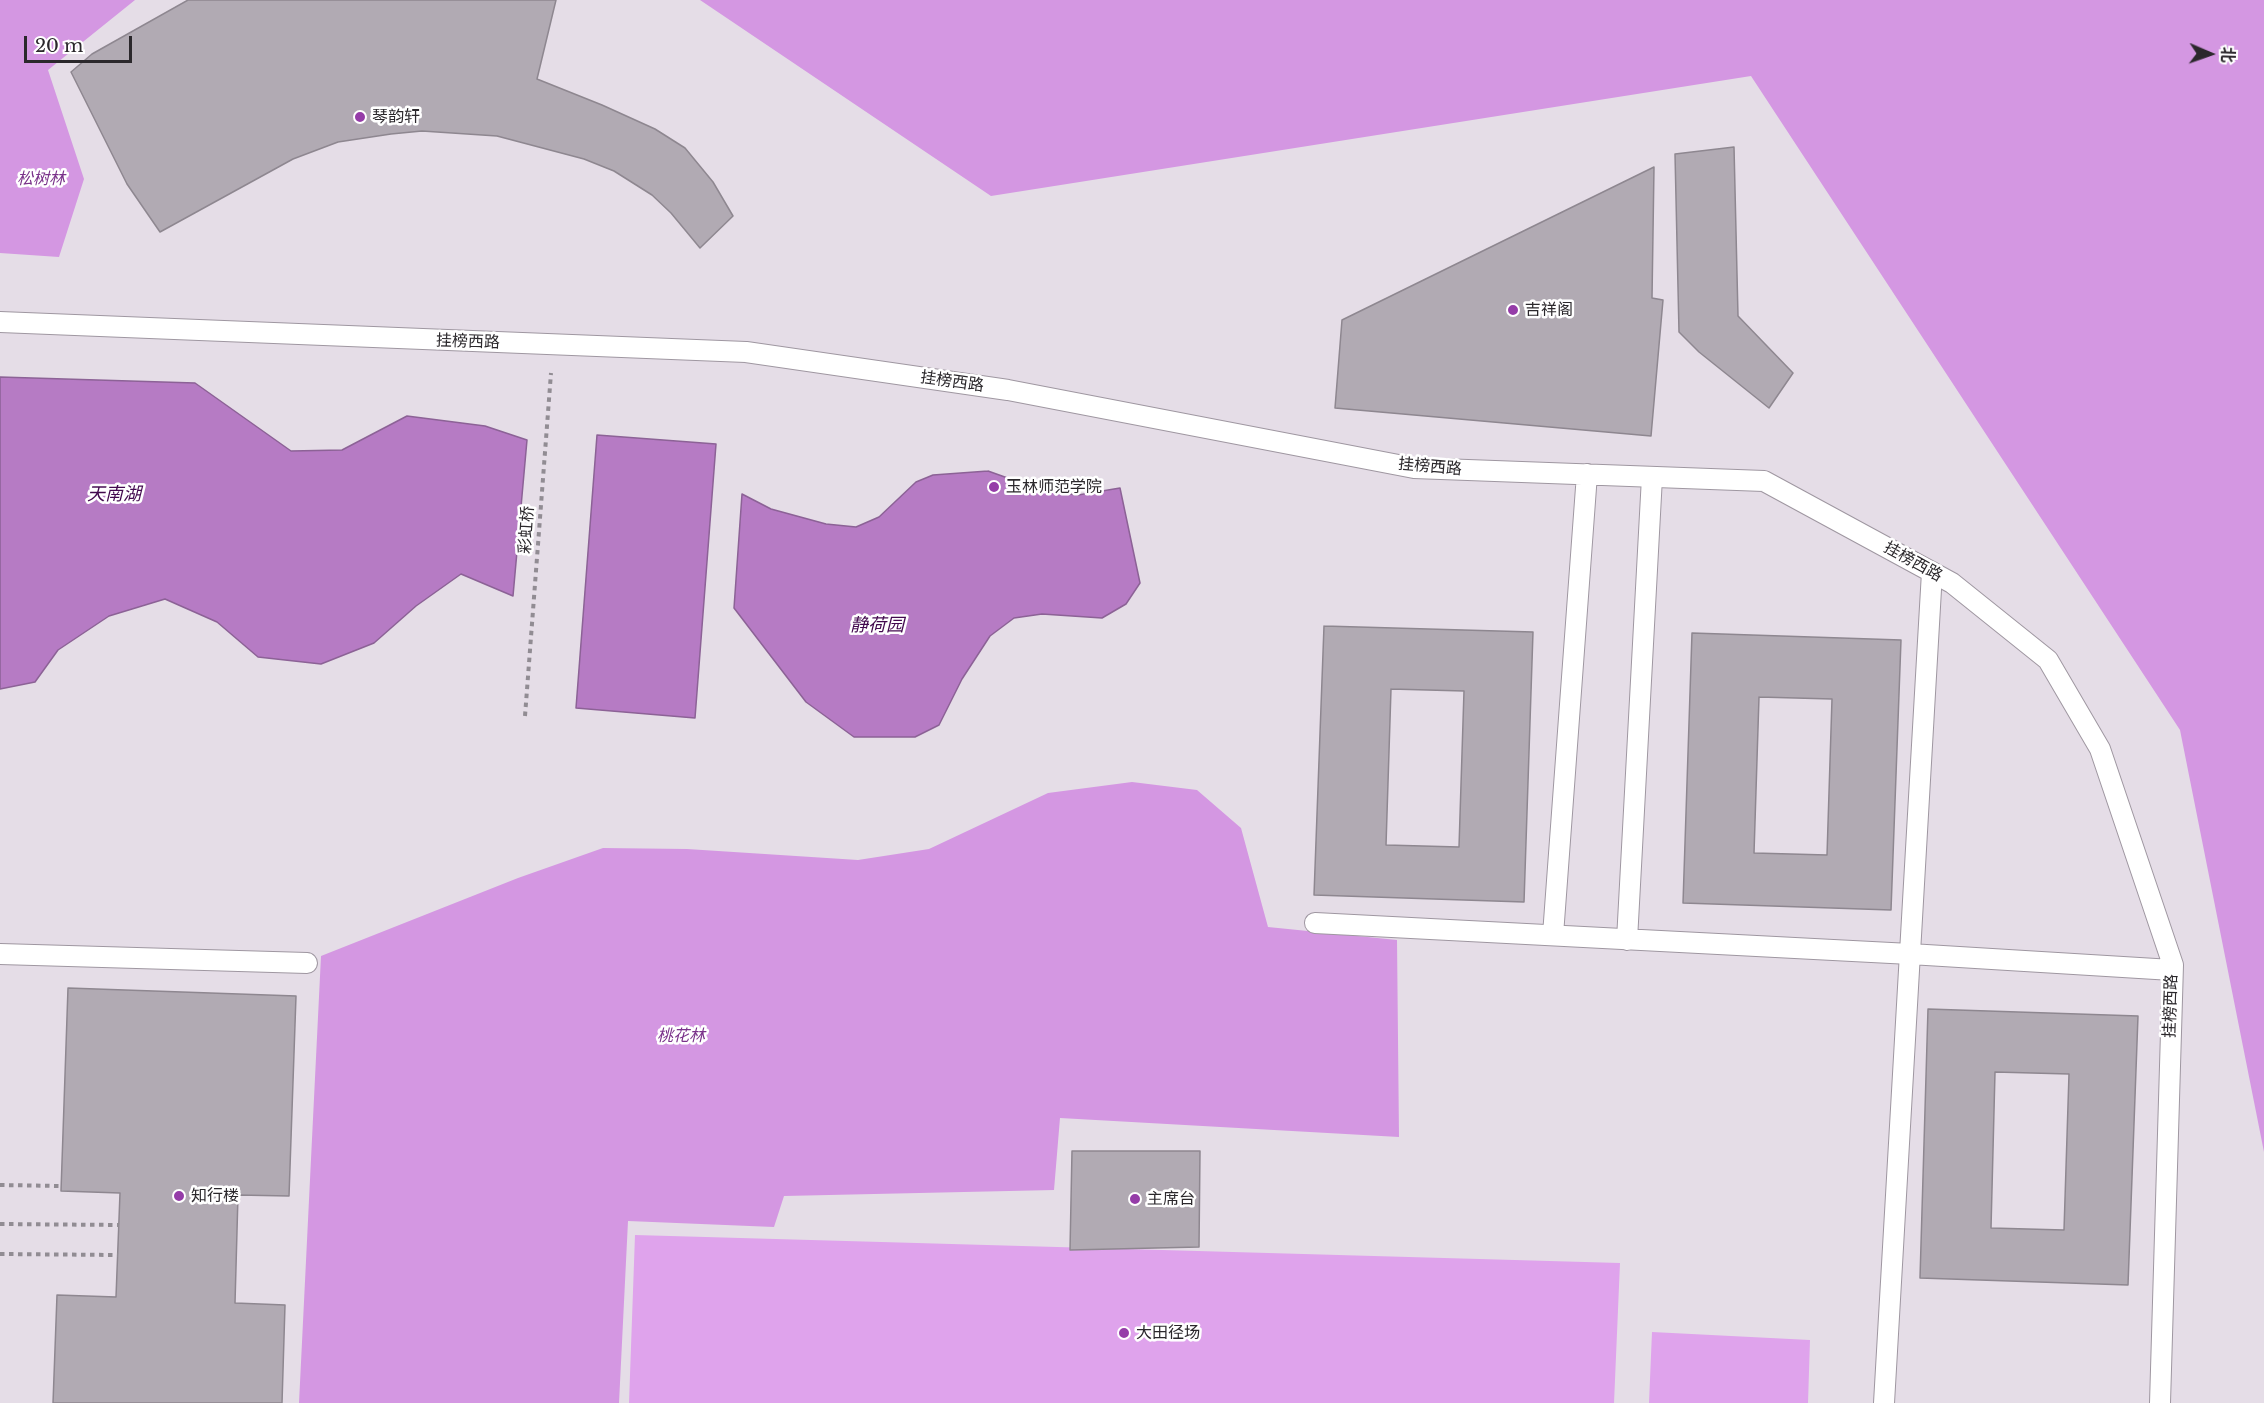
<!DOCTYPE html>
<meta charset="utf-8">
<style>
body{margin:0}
#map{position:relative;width:2264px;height:1403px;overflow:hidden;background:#e5dde7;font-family:"Libre Baskerville","Noto Sans SC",serif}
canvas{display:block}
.north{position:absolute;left:2180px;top:24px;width:60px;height:60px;-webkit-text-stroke:4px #fff;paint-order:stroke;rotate:92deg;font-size:16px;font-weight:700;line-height:24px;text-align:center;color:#2b282c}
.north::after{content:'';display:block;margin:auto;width:21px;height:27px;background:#2b282c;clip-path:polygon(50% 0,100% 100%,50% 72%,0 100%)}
.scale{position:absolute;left:24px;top:36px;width:108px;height:27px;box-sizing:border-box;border:3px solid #2b282c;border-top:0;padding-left:8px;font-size:18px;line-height:21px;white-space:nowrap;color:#2b282c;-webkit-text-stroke:4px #fff;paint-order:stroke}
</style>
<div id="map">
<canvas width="2264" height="1403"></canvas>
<div class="north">北</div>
<div class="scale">20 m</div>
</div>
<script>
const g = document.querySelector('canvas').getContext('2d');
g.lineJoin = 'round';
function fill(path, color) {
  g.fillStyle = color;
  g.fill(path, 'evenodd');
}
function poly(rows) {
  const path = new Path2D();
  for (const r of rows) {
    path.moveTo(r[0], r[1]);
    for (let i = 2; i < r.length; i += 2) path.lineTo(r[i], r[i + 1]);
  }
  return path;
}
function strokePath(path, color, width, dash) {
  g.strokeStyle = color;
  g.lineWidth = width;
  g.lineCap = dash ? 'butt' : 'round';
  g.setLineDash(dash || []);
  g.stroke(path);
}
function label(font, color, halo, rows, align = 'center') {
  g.font = font + ' "Libre Baskerville","Noto Sans SC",serif';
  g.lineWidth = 5;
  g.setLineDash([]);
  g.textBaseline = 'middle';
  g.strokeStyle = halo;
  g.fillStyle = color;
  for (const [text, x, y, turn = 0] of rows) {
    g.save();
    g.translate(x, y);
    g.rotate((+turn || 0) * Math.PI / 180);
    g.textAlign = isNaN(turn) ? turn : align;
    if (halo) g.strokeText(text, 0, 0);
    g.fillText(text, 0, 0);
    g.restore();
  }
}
const green = poly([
 [635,1235,1620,1263,1614,1403,629,1403],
 [1652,1332,1810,1340,1808,1403,1649,1403]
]);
const forest = poly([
 [0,0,135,0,48,70,84,179,59,257,0,253],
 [700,0,2264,0,2264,1152,2180,730,1751,76,991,196],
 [1132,782,1197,790,1241,828,1268,927,1397,940,1399,1137,1060,1118,1054,1190,784,1196,774,1227,628,1221,619,1403,299,1403,321,956,518,878,603,848,687,849,858,860,929,849,1048,793]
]);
const water = poly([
 [0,377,195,383,291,451,342,450,407,416,485,426,527,440,513,596,461,574,416,606,374,643,321,664,258,657,217,622,165,599,109,616,58,650,35,682,0,689,0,377],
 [597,435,716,444,695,718,576,708,597,435],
 [988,471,1044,491,1078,495,1120,488,1140,583,1126,604,1102,618,1042,614,1014,618,990,636,962,679,939,725,915,737,854,737,806,702,734,608,742,494,771,509,826,524,856,527,879,517,916,482,933,475,988,471]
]);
const building = poly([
 [188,0,556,0,537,79,602,105,655,129,685,148,713,182,733,216,700,248,671,213,652,195,614,171,584,159,497,136,422,131,391,134,338,142,293,159,160,232,127,184,71,72,92,54,188,0],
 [1734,147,1738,316,1793,373,1769,408,1699,352,1679,332,1675,154,1734,147],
 [1654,167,1652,298,1663,300,1651,436,1335,408,1342,320,1654,167],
 [1324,626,1533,632,1524,902,1314,895,1324,626],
 [1391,689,1464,691,1459,847,1386,845,1391,689],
 [1692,633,1901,640,1891,910,1683,903,1692,633],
 [1759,697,1832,699,1827,855,1754,853,1759,697],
 [68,988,296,996,289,1196,238,1195,235,1303,285,1305,282,1403,53,1403,57,1295,116,1297,120,1193,61,1191,68,988],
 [1928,1009,2138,1016,2128,1285,1920,1278,1928,1009],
 [1995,1072,2069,1074,2064,1230,1991,1228,1995,1072],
 [1072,1151,1200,1151,1199,1247,1070,1250,1072,1151]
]);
const path = poly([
 [525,716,551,373],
 [0,1185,61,1186],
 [0,1224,119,1225],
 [0,1254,118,1255]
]);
const service = poly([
 [0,322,746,352,1008,390,1414,468,1764,481,1952,583,2048,660,2100,749,2173,965,2160,1403],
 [1315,923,1910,954,2172,970],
 [1553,935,1587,474],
 [1627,940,1652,477],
 [0,954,307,963],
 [1884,1403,1932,572]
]);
const markers = [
 [360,117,6,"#953ca8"],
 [1513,310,6,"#953ca8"],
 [994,487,6,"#953ca8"],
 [179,1196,6,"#953ca8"],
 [1135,1199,6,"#953ca8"],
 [1124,1333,6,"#953ca8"]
];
const poiNames = [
 ["琴韵轩",372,117],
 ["吉祥阁",1525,310],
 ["玉林师范学院",1006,487],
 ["知行楼",191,1196],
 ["主席台",1147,1199],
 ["大田径场",1136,1333]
];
const parkNames = [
 ["松树林",41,179],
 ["桃花林",681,1036]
];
const streetNames = [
 ["挂榜西路",468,342,2],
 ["挂榜西路",952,382,8],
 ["挂榜西路",1430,467,5],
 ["彩虹桥",527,530,-86],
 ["挂榜西路",1913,562,29],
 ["挂榜西路",2171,1006,-88]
];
const waterNames = [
 ["天南湖",114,495],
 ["静荷园",877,626]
];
fill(green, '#dfa3ec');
fill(forest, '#d497e2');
fill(water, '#b67bc4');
strokePath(water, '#8c6296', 1.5);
fill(building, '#b1aab3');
strokePath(building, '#8e8790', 1.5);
strokePath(service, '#9f97a1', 22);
strokePath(path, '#918c93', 4, [4.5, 4.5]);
strokePath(service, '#fff', 20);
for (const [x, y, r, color] of markers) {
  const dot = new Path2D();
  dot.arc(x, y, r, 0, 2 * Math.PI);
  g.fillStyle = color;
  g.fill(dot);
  strokePath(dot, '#fff', 2);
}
label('16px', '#2b282c', '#fff', poiNames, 'left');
label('italic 16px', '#7a328a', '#fff', parkNames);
label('16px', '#2b282c', '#fff', streetNames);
label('italic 18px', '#42094e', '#fff', waterNames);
</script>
